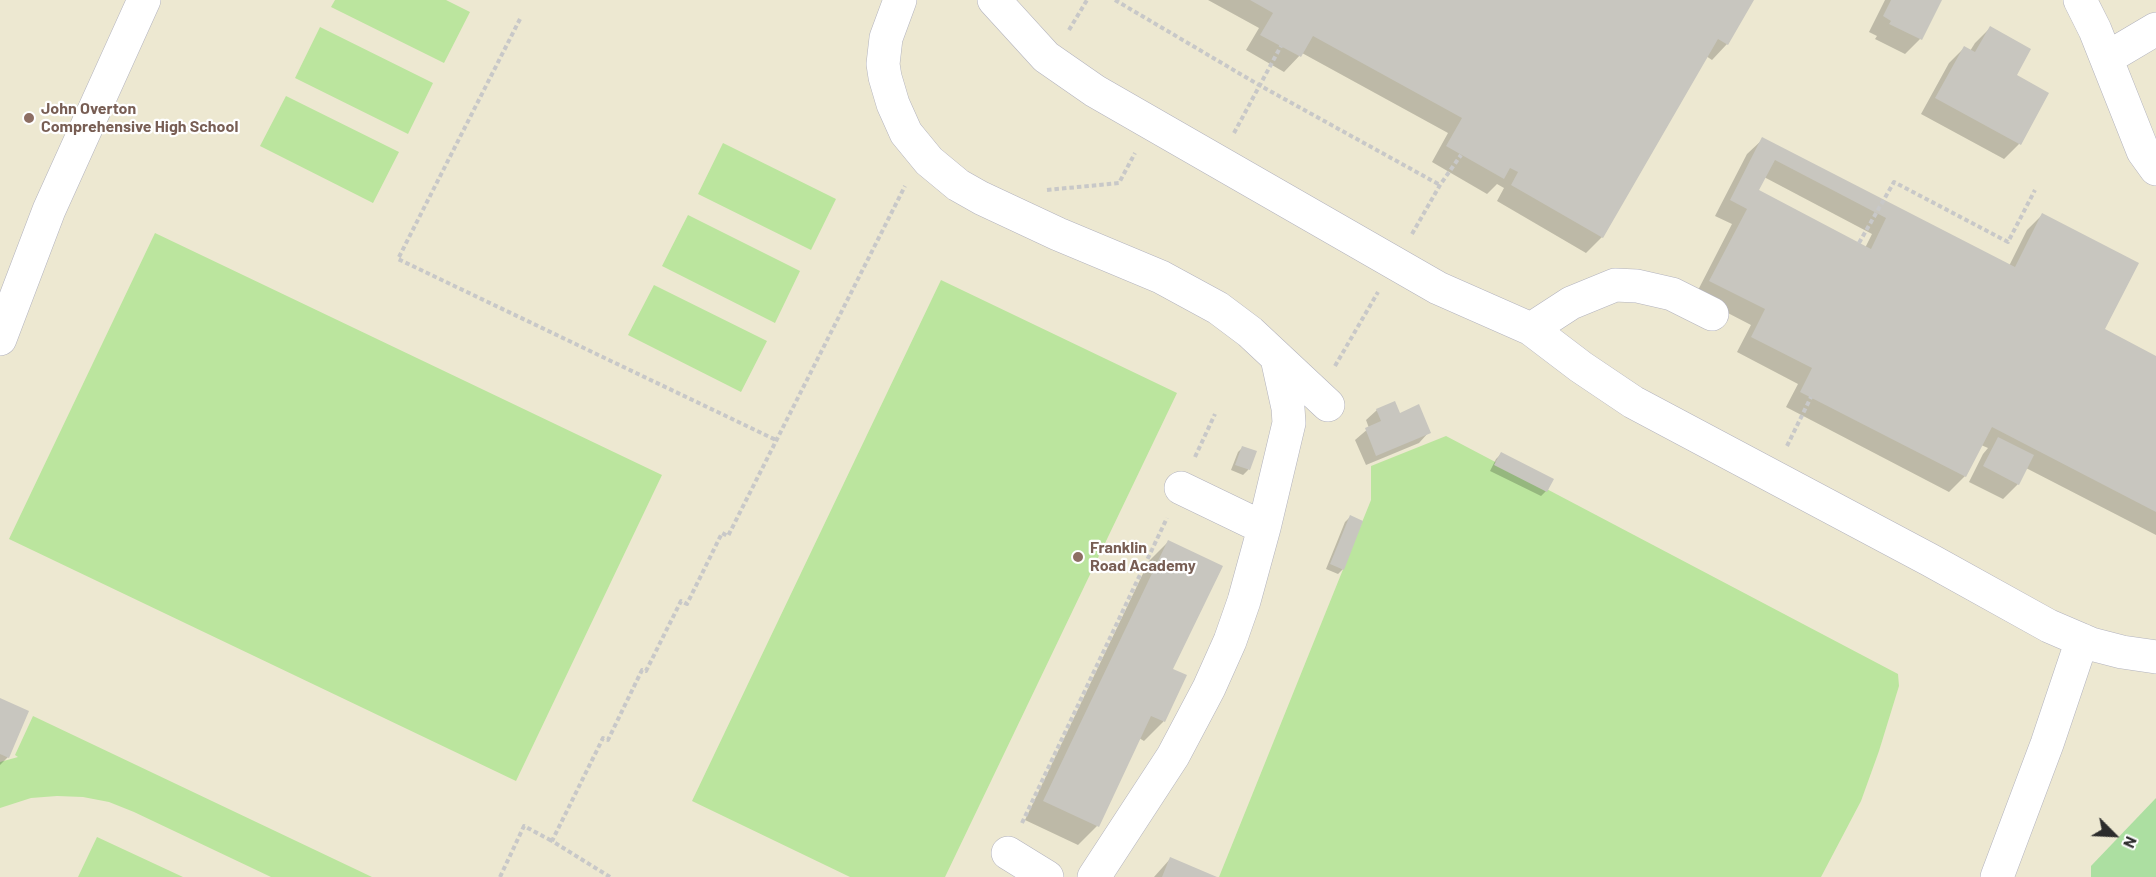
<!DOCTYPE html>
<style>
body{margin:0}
#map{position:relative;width:2156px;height:877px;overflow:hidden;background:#ede9e0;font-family:Barlow,sans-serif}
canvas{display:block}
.north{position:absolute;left:2084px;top:805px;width:60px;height:60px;-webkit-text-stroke:4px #fff;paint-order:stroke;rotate:114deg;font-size:16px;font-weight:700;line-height:24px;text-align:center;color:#2c2c2c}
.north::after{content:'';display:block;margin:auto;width:21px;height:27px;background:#2c2c2c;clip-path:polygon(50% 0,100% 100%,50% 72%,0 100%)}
</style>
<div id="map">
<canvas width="2156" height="877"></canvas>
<div class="north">N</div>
</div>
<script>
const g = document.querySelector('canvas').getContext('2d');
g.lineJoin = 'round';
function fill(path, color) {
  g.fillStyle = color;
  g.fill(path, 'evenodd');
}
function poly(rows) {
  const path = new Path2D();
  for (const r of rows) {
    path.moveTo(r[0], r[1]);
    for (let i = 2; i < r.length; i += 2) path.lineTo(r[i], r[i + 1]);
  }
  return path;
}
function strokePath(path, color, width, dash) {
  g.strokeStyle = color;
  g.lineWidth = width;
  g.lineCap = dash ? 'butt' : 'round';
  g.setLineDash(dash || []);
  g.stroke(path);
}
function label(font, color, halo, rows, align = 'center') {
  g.font = font + ' Barlow,sans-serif';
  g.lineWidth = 4.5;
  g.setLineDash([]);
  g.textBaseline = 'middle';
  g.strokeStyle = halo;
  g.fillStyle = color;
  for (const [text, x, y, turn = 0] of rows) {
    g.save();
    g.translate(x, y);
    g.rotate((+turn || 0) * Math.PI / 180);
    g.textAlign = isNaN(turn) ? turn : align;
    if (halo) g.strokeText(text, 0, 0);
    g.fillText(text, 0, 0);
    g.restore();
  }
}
const education = poly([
 [0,0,2156,0,2156,877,0,877]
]);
const green = poly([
 [2156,798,2156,877,2091,877,2091,866]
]);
const pitch = poly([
 [335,0,446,0,470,12,444,63,331,7],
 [320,27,433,83,408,134,295,78],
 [286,96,399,152,373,203,260,146],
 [723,143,836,199,811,250,698,194],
 [688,215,800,271,775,323,662,266],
 [155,233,662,475,516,781,9,539],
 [941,280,1177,393,945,877,850,877,692,801],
 [654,285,767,341,741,392,628,335],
 [1446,436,1898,674,1899,686,1879,751,1861,801,1821,877,1219,877,1371,500,1371,466],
 [33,716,372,877,271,877,134,812,109,802,83,797,57,796,31,798,0,808,0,762,18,757,15,755],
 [97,837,183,877,78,877]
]);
const shadow = poly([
 [1208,0,1753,0,1727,44,1712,60,1706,56,1602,237,1586,253,1497,201,1504,188,1497,184,1487,194,1432,162,1448,133,1302,53,1284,72,1246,50,1259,28],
 [1885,0,1941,0,1920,39,1905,54,1875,39,1877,36,1869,32],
 [1990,28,2014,76,2019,144,2004,159,1921,114,1949,63,1964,48,1970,51,1975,43],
 [1763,139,2009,266,2027,230,2042,215,2103,330,2156,358,2156,535,2026,468,2018,484,2003,499,1969,482,1983,454,1988,448,1981,445,1965,476,1949,492,1786,407,1798,384,1737,352,1751,325,1695,296,1732,224,1715,216,1747,154],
 [1764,177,1872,234,1865,248,1757,191],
 [1377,410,1399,415,1429,432,1419,443,1366,465,1355,440,1369,428,1366,420],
 [1243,447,1255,452,1248,470,1243,475,1231,470,1238,452],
 [1501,454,1546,491,1541,496,1490,471,1496,459],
 [1350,517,1343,569,1338,574,1326,569,1345,522],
 [1168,542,1171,670,1185,676,1163,722,1144,741,1139,738,1097,826,1078,845,1025,820,1149,561],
 [0,700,27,712,8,757,0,765],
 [1170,859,1213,877,1154,877]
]);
const building = poly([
 [1250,0,1754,0,1728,45,1718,39,1603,238,1511,185,1518,172,1510,168,1504,179,1446,146,1462,118,1313,36,1301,57,1260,35,1273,13],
 [1891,0,1942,0,1922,40,1889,24,1891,21,1883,16],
 [1990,26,2031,49,2017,75,2049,93,2021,145,1935,98,1964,46,1975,52],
 [1762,137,2015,267,2042,213,2139,263,2105,329,2156,356,2156,512,1992,427,1966,477,1800,392,1812,368,1751,337,1765,309,1709,281,1747,209,1730,200],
 [1775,160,1886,218,1871,249,1759,190],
 [1395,401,1400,413,1419,404,1431,433,1376,456,1365,428,1381,421,1376,409],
 [1998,437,2034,455,2019,485,1983,466],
 [1242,446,1257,451,1250,470,1235,465],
 [1501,452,1554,479,1547,492,1494,465],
 [1350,515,1363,521,1344,570,1330,564],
 [1168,540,1223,566,1173,669,1187,675,1165,722,1151,716,1099,827,1043,801],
 [0,698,29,711,9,758,0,754],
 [1170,857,1217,877,1162,877]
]);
const path = poly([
 [1115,0,1259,85,1440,185],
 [520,19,398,259,776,440],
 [1069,30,1087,0],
 [1234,133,1281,46],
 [1047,190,1119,183,1135,153],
 [1412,234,1440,185,1461,155],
 [1859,243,1894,182,2008,242,2035,190],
 [1335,366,1378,292],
 [1787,446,1811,397],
 [1195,457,1215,414],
 [1022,823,1167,518],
 [500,877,524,826,552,841],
 [610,877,552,841,603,738,608,740,642,670,646,671,681,601,687,604,722,533,728,536,905,186]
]);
const minor = poly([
 [900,0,886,38,883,64,885,77,893,104,906,133,929,161,958,185,981,198,1058,234,1161,277,1218,308,1250,332,1328,405],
 [994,0,1046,57,1095,91,1438,288,1531,329,1581,367,1633,402,1930,560,2049,626,2091,644,2122,652,2156,657],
 [2080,0,2095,30,2143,151,2156,169],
 [2107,58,2156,29],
 [1531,329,1571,303,1615,285,1637,286,1672,294,1712,314],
 [0,339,49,210,144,0],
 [1181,488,1264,528],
 [1008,853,1047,877],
 [1094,877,1173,756,1209,688,1230,641,1244,601,1264,528,1289,423,1288,408,1277,358],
 [1997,877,2047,744,2082,640]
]);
const markers = [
 [29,118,6,"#8d6e63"],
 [1078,557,6,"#8d6e63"]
];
const educationNames = [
 ["John Overton",41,109],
 ["Comprehensive High School",41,127],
 ["Franklin",1090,548],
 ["Road Academy",1090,566]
];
fill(education, '#ede8d1');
fill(green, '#acdfa1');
fill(pitch, '#bbe59e');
fill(shadow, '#0003');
fill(building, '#c8c6bf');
strokePath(minor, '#b3b3be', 34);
strokePath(path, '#c8c8c8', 4, [4.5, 3]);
strokePath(minor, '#fff', 33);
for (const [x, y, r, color] of markers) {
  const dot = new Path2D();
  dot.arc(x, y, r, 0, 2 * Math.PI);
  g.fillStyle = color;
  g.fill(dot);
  strokePath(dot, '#fff', 2);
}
label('bold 16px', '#785e54', '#fff', educationNames, 'left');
</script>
